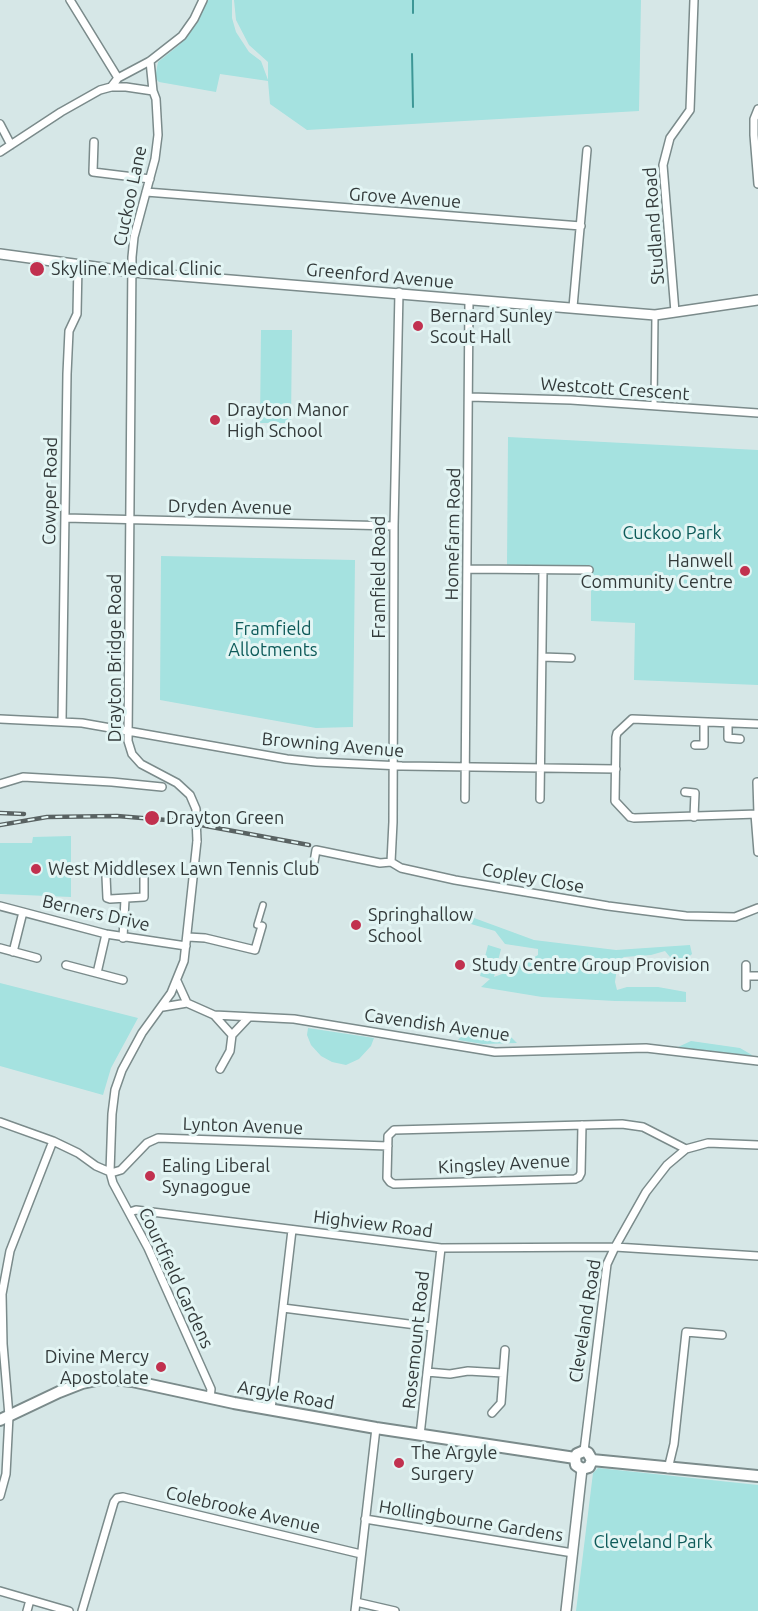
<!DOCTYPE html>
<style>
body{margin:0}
canvas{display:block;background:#d6e7e7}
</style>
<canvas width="758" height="1611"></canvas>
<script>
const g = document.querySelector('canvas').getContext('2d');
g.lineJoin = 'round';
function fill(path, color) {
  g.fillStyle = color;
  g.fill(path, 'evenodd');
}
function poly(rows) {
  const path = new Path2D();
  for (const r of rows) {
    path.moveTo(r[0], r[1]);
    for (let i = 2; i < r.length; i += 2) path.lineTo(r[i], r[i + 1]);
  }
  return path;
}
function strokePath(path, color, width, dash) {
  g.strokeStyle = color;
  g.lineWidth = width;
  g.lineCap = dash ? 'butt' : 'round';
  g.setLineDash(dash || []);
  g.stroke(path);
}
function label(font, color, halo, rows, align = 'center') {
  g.font = font + ' Ubuntu,sans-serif';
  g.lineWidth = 6;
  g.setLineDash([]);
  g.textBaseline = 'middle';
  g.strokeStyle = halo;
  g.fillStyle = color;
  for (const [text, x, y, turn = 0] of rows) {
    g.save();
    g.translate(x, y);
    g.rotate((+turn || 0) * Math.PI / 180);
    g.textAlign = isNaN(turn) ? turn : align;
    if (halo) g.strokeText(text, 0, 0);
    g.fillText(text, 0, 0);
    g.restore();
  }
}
const green = poly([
 [207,0,232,0,232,18,236,32,249,52,261,61,268,80,268,62,249,45,236,20,234,0,641,0,639,111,307,130,270,104,268,81,220,74,216,92,159,82,155,78,158,62,179,45,198,22],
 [261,330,292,330,291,423,260,423],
 [508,437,758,450,758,685,634,680,635,623,591,621,591,565,507,565],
 [161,556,355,560,353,727,316,728,160,700],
 [71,836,71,897,0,894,0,843,32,843,33,837],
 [466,915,534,940,616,950,690,945,692,954,685,960,670,957,665,951,651,955,624,957,618,961,615,982,617,990,627,987,658,987,686,992,686,1002,615,1001,542,997,481,987,490,979,480,976,488,945,501,949,494,977,502,974,510,960,529,960,538,955,538,949,505,944,495,931,464,922,462,916],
 [0,983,138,1018,111,1068,103,1095,0,1066],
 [482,1027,502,1031,510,1036,517,1043,483,1044,458,1040,463,1034],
 [308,1028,374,1038,371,1046,359,1059,346,1065,332,1062,321,1056,311,1045,307,1035],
 [691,1041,740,1048,752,1055,753,1057,678,1047],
 [598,1468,758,1485,758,1611,576,1611,593,1473]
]);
const stream = poly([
 [413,13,413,0],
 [412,54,413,107]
]);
const pedestrian = poly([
 [654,406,655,315],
 [262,926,257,925,263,905]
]);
const minor = poly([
 [70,0,118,78],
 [150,61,153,91,156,99,158,135,155,159,134,237,132,257,128,741,132,754,141,764,177,783,190,795,196,809,196,818],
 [111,87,118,78,150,61,182,36,194,19,203,0],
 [758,109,754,119,754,135,758,184],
 [0,124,11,145],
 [94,142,93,172,150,179],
 [0,152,61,112,100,90,111,87,126,87,153,91],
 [146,192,581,226],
 [573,307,587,150],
 [675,312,663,165,670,138,690,110,694,0],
 [470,397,571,400,758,413],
 [65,518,394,526],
 [467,569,589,570],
 [542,657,571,658],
 [0,719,82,723,287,759,316,762,402,766,616,769],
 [62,721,67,374,69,331,77,314,78,264],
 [728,724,728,738,740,739],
 [758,724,632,719,617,733,616,737,615,801,630,817,634,818,758,814],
 [695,745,704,745,704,723],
 [757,782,758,814],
 [0,784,23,777,112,782,162,787],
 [685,792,695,793,694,817],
 [465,799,469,300],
 [540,799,543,570],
 [755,814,758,852],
 [197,841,184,961,171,993,142,1033,122,1070,115,1090,112,1114,110,1172,113,1183,148,1248,211,1389,210,1398],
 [314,862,316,850,380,863,391,862,401,868,455,880,608,906,686,916,735,917,758,908],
 [391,862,393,822,394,526,399,292],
 [111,871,144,872,144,897,110,899,107,898,106,876,106,872,111,871],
 [0,906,106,934,186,946],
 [188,937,205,938,255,950,262,926],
 [123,938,125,899],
 [0,948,37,958],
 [13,952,23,912],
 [66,965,123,980],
 [97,973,106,934],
 [746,976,758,976],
 [177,981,187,1003,214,1015,294,1019,495,1052,646,1048,758,1061],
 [746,987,746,965],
 [163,1007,187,1003],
 [214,1015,232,1035],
 [220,1069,230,1051,232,1035,248,1018],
 [0,1122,53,1141,78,1153,96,1166,110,1172],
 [582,1125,581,1173,579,1177,575,1179,394,1184,390,1182,387,1178,388,1136,394,1130,622,1124,643,1127,686,1149],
 [111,1173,121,1170,147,1143,158,1138,388,1146],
 [130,1212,136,1210,441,1248,615,1247,758,1256],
 [283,1308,432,1327],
 [427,1372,450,1374,468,1371,503,1373],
 [271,1409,292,1230],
 [492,1413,501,1403,505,1350],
 [420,1435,441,1248],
 [584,1451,607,1264,615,1247,646,1192,667,1165,686,1149,708,1143,758,1145],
 [668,1469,674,1444,686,1332,722,1335],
 [0,1496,6,1474,9,1416,3,1344,2,1294,10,1251,53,1141],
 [365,1519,573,1553],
 [0,1591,69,1611],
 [356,1602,395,1611],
 [27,1611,30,1600],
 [82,1611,114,1502,117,1498,123,1497,361,1554],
 [355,1611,376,1428]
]);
const tertiary = poly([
 [0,254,133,272,655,315,758,300],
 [566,1611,582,1469]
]);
const secondary = poly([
 [0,1420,59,1392,82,1383,106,1378,132,1381,234,1403,376,1428,575,1458],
 [575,1458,576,1465,582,1469,589,1467,592,1460],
 [575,1458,577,1454,584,1451,588,1453,592,1460],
 [592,1460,758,1476]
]);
const rail = poly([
 [0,813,24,814],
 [0,825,47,817,117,816,179,821,309,845]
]);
const minorBridge = poly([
 [196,818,197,841]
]);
const markers = [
 [37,269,8,"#c1314f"],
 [418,326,6,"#c1314f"],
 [215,420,6,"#c1314f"],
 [745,571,6,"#c1314f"],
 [152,818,8,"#c1314f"],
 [36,869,6,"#c1314f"],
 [356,925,6,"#c1314f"],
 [460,965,6,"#c1314f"],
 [150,1176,6,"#c1314f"],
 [161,1367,6,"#c1314f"],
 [399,1463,6,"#c1314f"]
];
const streetNames = [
 ["Cuckoo Lane",130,196,-78],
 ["Grove Avenue",405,198,4],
 ["Studland Road",654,226,-94],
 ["Greenford Avenue",380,276,5],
 ["Westcott Crescent",615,389,4],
 ["Cowper Road",50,491,-89],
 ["Dryden Avenue",230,507,1],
 ["Homefarm Road",453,534,-89],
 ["Framfield Road",379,577,-90],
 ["Drayton Bridge Road",115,658,-90],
 ["Browning Avenue",333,745,5],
 ["Copley Close",533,878,10],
 ["Berners Drive",96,913,13],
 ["Cavendish Avenue",437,1025,8],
 ["Lynton Avenue",243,1126,2],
 ["Kingsley Avenue",504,1164,-3],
 ["Highview Road",373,1224,7],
 ["Courtfield Gardens",176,1278,65],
 ["Cleveland Road",585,1321,-81],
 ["Rosemount Road",416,1340,-84],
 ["Argyle Road",286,1395,10],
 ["Colebrooke Avenue",243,1510,13],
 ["Hollingbourne Gardens",471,1521,9]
];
const poiNames = [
 ["Skyline Medical Clinic",51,269],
 ["Bernard Sunley",430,316],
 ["Scout Hall",430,337],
 ["Drayton Manor",227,410],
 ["High School",227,431],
 ["Hanwell",733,561,"right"],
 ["Community Centre",733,582,"right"],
 ["Drayton Green",166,818],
 ["West Middlesex Lawn Tennis Club",48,869],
 ["Springhallow",368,915],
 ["School",368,936],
 ["Study Centre Group Provision",472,965],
 ["Ealing Liberal",162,1166],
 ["Synagogue",162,1187],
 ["Divine Mercy",149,1357,"right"],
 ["Apostolate",149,1378,"right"],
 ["The Argyle",411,1453],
 ["Surgery",411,1474]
];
const parkNames = [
 ["Cuckoo Park",672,533],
 ["Framfield",273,629],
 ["Allotments",273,650],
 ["Cleveland Park",653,1542]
];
fill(green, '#a5e2e0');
strokePath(stream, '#3d9796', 2);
strokePath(pedestrian, '#7b8b8b', 8);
strokePath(minor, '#7b8b8b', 10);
strokePath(tertiary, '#7b8b8b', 12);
strokePath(secondary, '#7b8b8b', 14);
strokePath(pedestrian, '#fff', 5);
strokePath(minor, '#fff', 7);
strokePath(tertiary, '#fff', 9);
strokePath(secondary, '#fff', 10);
strokePath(rail, '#596262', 4.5);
strokePath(rail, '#e3f5f4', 2, [7]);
strokePath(minorBridge, '#7b8b8b', 10, []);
strokePath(minorBridge, '#fff', 7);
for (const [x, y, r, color] of markers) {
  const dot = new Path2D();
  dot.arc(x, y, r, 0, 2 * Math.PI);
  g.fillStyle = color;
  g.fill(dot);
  strokePath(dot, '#e3f5f4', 2);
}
label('18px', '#333a3a', '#e3f5f4', streetNames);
label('18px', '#333a3a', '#e3f5f4', poiNames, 'left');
label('18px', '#0e5b5a', '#e3f5f4', parkNames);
</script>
